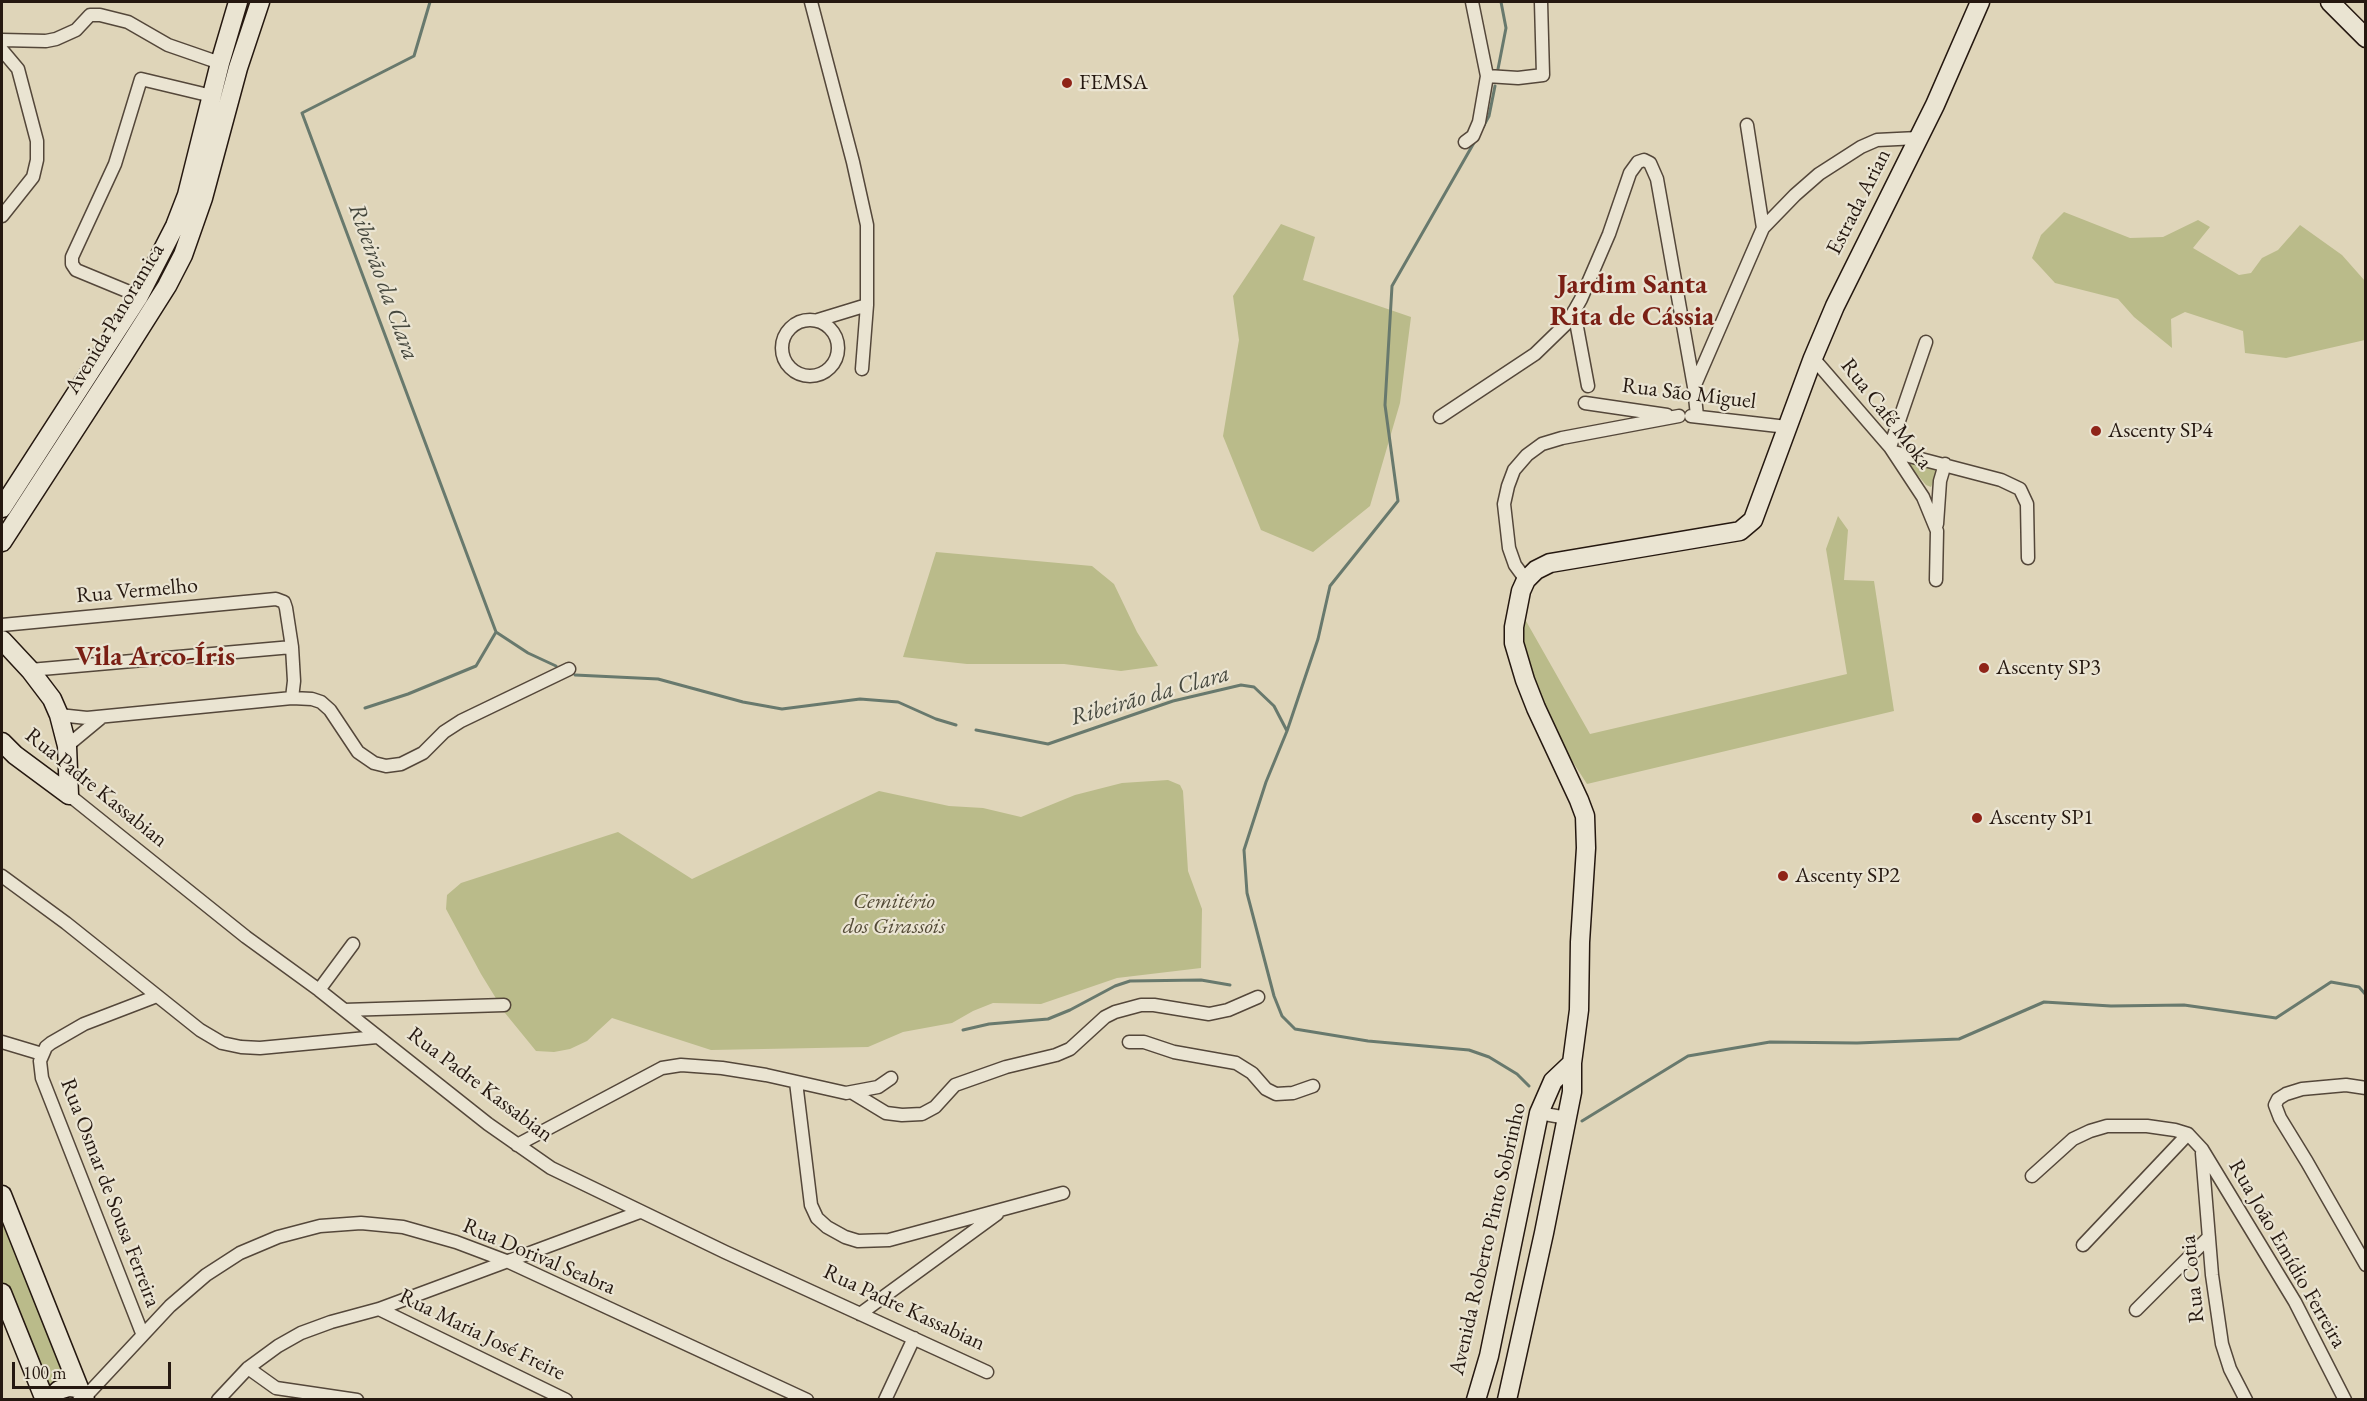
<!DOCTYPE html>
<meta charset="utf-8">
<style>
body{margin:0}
#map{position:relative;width:2367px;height:1401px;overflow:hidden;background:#dfd5b9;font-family:"EB Garamond",serif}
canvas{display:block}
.frame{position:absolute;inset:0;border:3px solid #251810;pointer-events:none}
.scale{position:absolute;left:12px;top:1362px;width:159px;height:27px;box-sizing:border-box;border:3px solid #251810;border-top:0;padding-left:8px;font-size:18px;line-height:21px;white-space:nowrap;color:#251810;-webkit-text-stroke:4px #eae4d2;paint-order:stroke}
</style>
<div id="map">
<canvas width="2367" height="1401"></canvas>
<div class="frame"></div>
<div class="scale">100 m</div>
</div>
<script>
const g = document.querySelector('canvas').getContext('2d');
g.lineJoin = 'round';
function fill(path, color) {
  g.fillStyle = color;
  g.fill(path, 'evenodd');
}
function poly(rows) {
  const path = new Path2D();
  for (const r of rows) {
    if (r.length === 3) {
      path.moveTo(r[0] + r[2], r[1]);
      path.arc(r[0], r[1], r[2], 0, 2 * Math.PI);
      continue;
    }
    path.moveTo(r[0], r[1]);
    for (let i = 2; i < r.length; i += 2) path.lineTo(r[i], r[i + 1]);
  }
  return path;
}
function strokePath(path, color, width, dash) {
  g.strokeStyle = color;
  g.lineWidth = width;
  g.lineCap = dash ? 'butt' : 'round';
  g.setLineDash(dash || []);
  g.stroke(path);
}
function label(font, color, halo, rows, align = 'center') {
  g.font = font + ' "EB Garamond",serif';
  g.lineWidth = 4.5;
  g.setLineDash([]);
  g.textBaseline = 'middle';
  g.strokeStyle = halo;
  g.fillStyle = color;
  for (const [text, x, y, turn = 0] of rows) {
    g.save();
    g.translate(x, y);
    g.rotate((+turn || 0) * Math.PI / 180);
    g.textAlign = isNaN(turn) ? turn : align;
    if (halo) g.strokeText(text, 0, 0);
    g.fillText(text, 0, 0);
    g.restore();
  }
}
const green = poly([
 [2064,212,2130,238,2163,237,2198,220,2210,227,2193,248,2239,275,2251,273,2262,258,2278,250,2300,225,2342,255,2365,281,2365,340,2286,358,2245,353,2243,331,2185,312,2171,319,2172,348,2134,317,2118,299,2055,283,2032,258,2041,235],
 [1281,224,1315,237,1303,280,1411,317,1400,403,1370,506,1313,552,1261,530,1223,436,1239,340,1233,296],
 [1911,461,1939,470,1931,487,1926,485,1911,467],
 [1838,516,1848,530,1844,580,1874,581,1894,711,1587,784,1558,739,1527,672,1517,633,1527,589,1526,621,1590,734,1847,674,1826,549],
 [936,552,1092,566,1114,584,1137,632,1158,666,1121,671,1064,664,967,664,903,657],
 [1168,780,1180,785,1183,791,1188,871,1202,909,1201,968,1117,978,1041,1004,993,1003,973,1011,952,1023,903,1032,868,1047,711,1050,612,1018,587,1041,570,1049,554,1052,536,1051,505,1013,481,974,446,909,447,895,461,883,618,832,692,879,879,791,949,806,983,808,1021,817,1075,795,1122,783],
 [2,1212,68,1379,42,1389,2,1287]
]);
const stream = poly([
 [430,2,414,56,302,113,496,632],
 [1498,69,1506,28,1501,2],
 [1483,127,1489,116,1495,86],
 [575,675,658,679,743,702,782,709,860,699,898,702,936,719,956,725],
 [365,708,408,694,476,666,496,632,528,653,556,666],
 [976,730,1048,744,1173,701,1241,685,1254,687,1274,706,1287,731,1266,782,1244,850,1247,893,1274,996,1282,1016,1295,1029,1368,1041,1469,1050,1489,1057,1517,1074,1529,1086],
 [1287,731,1318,639,1330,586,1398,501,1385,405,1392,286,1475,141],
 [963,1030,989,1024,1048,1019,1070,1010,1115,986,1130,981,1201,980,1230,985],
 [1582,1121,1688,1056,1770,1042,1857,1043,1959,1039,2044,1002,2111,1006,2184,1005,2276,1018,2331,982,2359,987,2366,995]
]);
const street = poly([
 [811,2,853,162,867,225,867,305,862,369],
 [2,40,46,41,56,39,76,30,90,15,100,15,128,22,168,45,220,63],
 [2,50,18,69,37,141,37,160,33,177,2,216],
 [1487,76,1518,78,1543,75,1541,2],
 [1747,125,1763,228],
 [1465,142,1473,136,1479,122,1487,76,1472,2],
 [139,296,76,270,72,264,72,257,115,164,141,79,212,96],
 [1574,311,1588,386],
 [810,348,28],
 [818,320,867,305],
 [1813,358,1890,447,1923,497,1937,531,1936,580],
 [1585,403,1667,415],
 [1691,416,1787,427],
 [1697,416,1694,387,1763,228,1795,195,1819,174,1861,147,1877,140,1918,138],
 [1440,417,1535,354,1568,322,1581,299,1609,234,1630,173,1638,162,1644,160,1650,163,1657,179,1694,387],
 [1890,447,1926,342],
 [1894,452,2001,480,2020,489,2027,504,2028,558],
 [1937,524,1940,481,1945,464],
 [1526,580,1515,565,1509,548,1504,504,1508,486,1514,470,1527,455,1542,444,1562,438,1679,416],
 [2,625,276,599,284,602,286,608,292,647,294,681,292,698],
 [30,670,292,647],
 [59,715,87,718,292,698,312,699,321,702,330,710,358,752,374,763,386,766,401,764,423,753,444,732,461,721,569,669],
 [67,746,102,717],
 [69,795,246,937,319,990,488,1124,551,1168,725,1252,987,1372],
 [2,876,66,923,200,1030,222,1043,241,1047,260,1048,377,1037],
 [319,990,353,944],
 [344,1010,504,1005],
 [2,1042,42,1054],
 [1129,1042,1144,1042,1174,1052,1236,1063,1252,1073,1266,1089,1276,1094,1293,1093,1313,1086],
 [796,1082,811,1205,817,1218,827,1227,845,1237,858,1241,889,1240,1063,1193],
 [2366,1088,2346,1085,2302,1089,2286,1094,2278,1099,2275,1105,2280,1118,2307,1162,2366,1265],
 [853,1093,886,1113,902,1115,922,1114,935,1107,955,1085,1006,1067,1056,1055,1070,1049,1105,1017,1115,1012,1141,1005,1154,1005,1209,1014,1228,1010,1258,997],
 [1539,1113,1567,1118],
 [517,1145,662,1068,681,1065,722,1068,766,1075,846,1093,878,1087,891,1078],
 [2202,1153,2212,1275,2222,1344,2230,1369,2246,1400],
 [2032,1176,2073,1139,2090,1131,2107,1126,2147,1126,2175,1130,2188,1134,2202,1149,2295,1302,2345,1400],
 [2083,1245,2188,1134],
 [379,1309,566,1400],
 [2136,1310,2209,1237],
 [860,1314,997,1214],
 [142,1333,42,1078,40,1061,46,1047,51,1043,84,1024,157,996],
 [248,1368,276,1388,357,1400],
 [85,1397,170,1306,206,1275,240,1253,278,1237,320,1226,361,1223,403,1227,456,1242,509,1262,807,1400],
 [218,1400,248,1368,278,1346,301,1333,331,1322,379,1309,640,1212],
 [885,1400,914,1338]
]);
const secondary = poly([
 [2330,2,2366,38],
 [2,508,139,296,175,226,187,195,220,63,238,2],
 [2,542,122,357,167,286,183,255,203,198,238,68,260,2],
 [2,640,30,670,52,699,59,715,67,746,69,795],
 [2,742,15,755,69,795],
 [2,1195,79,1388],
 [2,1293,45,1400],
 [49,1400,59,1390,69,1387,79,1388,85,1400],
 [1476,1400,1489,1356,1539,1113,1553,1081,1572,1063],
 [1507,1400,1544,1233,1572,1092,1572,1063,1579,1010,1580,942,1586,848,1585,816,1579,800,1536,708,1525,680,1514,643,1514,627,1521,591,1526,580,1536,570,1550,563,1740,531,1753,520,1813,358,1835,306,1935,105,1980,2]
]);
const markers = [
 [1067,83,6,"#8f2418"],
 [2096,431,6,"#8f2418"],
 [1984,668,6,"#8f2418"],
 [1977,818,6,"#8f2418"],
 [1783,876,6,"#8f2418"]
];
const poiNames = [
 ["FEMSA",1079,83],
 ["Ascenty SP4",2108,431],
 ["Ascenty SP3",1996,668],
 ["Ascenty SP1",1989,818],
 ["Ascenty SP2",1795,876]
];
const streetNames = [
 ["Estrada Arian",1859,202,-63],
 ["Avenida Panoramica",115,319,-59],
 ["Rua São Miguel",1689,394,7],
 ["Rua Café Moka",1886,414,52],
 ["Rua Vermelho",137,591,-5],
 ["Rua Padre Kassabian",96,788,39],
 ["Rua Padre Kassabian",480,1085,37],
 ["Rua Osmar de Sousa Ferreira",110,1193,69],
 ["Avenida Roberto Pinto Sobrinho",1488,1239,-77],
 ["Rua João Emídio Ferreira",2287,1254,60],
 ["Rua Dorival Seabra",539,1257,23],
 ["Rua Cotia",2193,1279,-96],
 ["Rua Padre Kassabian",904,1308,25],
 ["Rua Maria José Freire",482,1335,26]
];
const parkNames = [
 ["Cemitério",894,902],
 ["dos Girassóis",894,927]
];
const waterNames = [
 ["Ribeirão da Clara",383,282,70],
 ["Ribeirão da Clara",1150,696,-16]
];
const districtNames = [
 ["Jardim Santa",1632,285],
 ["Rita de Cássia",1632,317],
 ["Vila Arco-Íris",155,657]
];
fill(green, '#babb8a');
strokePath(stream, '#68796d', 3);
strokePath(street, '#54473a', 15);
strokePath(secondary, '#251810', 21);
strokePath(street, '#eae4d2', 12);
strokePath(secondary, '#eae4d2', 18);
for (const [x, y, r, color] of markers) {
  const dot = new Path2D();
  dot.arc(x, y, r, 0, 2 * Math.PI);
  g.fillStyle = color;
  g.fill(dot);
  strokePath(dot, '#eae4d2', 2);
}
label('22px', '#251810', '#eae4d2', poiNames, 'left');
label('22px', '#251810', '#eae4d2', streetNames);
label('italic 22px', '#524935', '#eae4d2', parkNames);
label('italic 24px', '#46483e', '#eae4d2', waterNames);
label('bold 28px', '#7a1f14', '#eae4d2', districtNames);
</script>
